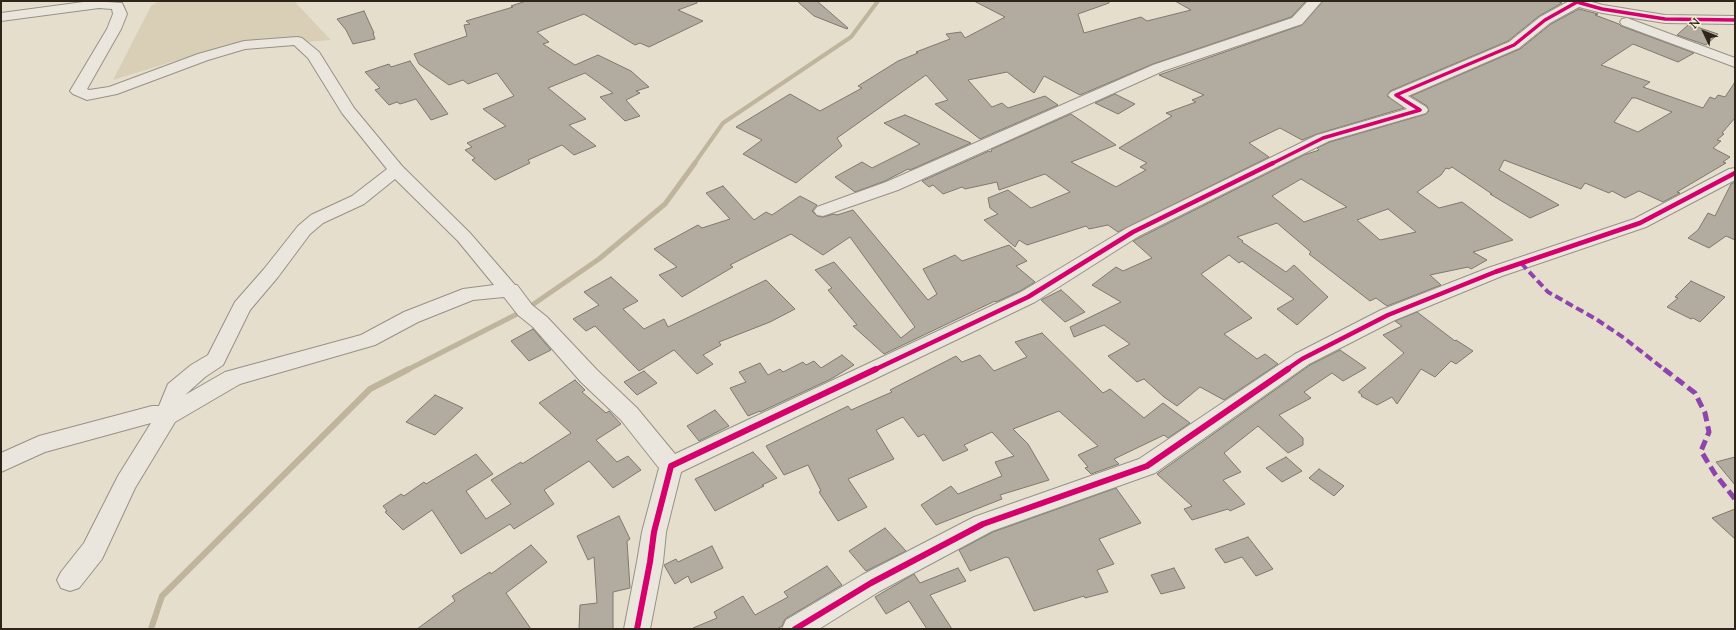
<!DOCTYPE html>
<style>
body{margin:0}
#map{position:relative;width:1736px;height:630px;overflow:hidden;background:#e6decc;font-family:"Sorts Mill Goudy",serif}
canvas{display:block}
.frame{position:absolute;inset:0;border:2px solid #2f241a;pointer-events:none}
.north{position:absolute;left:1684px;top:12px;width:40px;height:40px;-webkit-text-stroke:3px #f5edd7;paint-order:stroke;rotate:313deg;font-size:11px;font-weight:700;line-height:16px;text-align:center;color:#2f241a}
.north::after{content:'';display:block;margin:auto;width:14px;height:18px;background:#2f241a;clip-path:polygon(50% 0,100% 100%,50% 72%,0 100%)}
</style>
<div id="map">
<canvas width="1736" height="630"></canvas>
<div class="frame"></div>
<div class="north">N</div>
</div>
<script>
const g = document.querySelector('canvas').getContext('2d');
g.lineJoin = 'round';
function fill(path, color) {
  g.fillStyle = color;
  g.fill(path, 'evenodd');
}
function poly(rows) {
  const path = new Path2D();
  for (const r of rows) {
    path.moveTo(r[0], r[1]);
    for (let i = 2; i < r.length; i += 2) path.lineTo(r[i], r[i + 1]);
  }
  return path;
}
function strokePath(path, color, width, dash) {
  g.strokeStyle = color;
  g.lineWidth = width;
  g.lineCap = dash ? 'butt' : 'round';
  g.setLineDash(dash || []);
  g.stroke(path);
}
const green = poly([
 [159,1,294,1,331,40,214,49,113,80,151,6]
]);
const streamFar2 = poly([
 [694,164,723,123,851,37,878,1]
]);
const streamFar1 = poly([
 [407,370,525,310,599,259,665,204,695,163]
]);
const stream = poly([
 [151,629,162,596,370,389,409,369]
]);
const building = poly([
 [526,1,697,1,697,3,678,10,703,21,649,47,640,43,635,45,584,14,537,32,549,42,543,44,575,65,598,55,631,71,649,87,636,91,640,93,626,100,640,116,625,121,600,97,613,93,585,73,548,88,586,119,569,125,596,146,574,155,562,145,528,160,530,163,495,180,472,160,475,158,465,150,472,147,467,143,506,126,483,109,514,96,497,73,468,84,463,80,449,85,419,64,414,54,467,36,464,25,470,24,466,21,513,7,511,6,526,1],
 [797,1,817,1,848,28,847,29,814,16,797,1],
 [974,1,1109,1,1109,3,1078,14,1084,33,1141,17,1147,21,1191,10,1175,1,1306,1,1291,17,1153,64,1080,95,1044,76,1034,93,1007,72,968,80,992,107,1002,103,1008,108,1045,96,1058,105,980,139,935,104,948,100,926,75,837,138,842,146,796,183,743,154,762,140,736,127,790,94,820,111,862,88,858,86,898,61,918,53,916,52,950,39,946,34,961,32,965,38,1005,17,974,1],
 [1323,1,1557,1,1562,3,1539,16,1508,41,1390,91,1387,96,1404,108,1317,134,1302,140,1280,128,1249,143,1269,157,1118,232,1108,225,1089,229,1086,226,1027,245,1019,240,1015,247,984,220,998,214,990,208,988,198,1008,190,1031,208,1070,192,1045,174,999,190,997,182,965,189,962,187,943,194,933,185,929,187,922,181,989,151,991,152,992,149,1071,114,1116,145,1071,162,1116,187,1146,170,1140,167,1147,163,1119,148,1172,116,1166,113,1196,102,1192,100,1204,95,1159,75,1302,25,1323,1],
 [1579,9,1598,14,1595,15,1619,24,1621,26,1694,53,1678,62,1633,44,1601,65,1650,82,1643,87,1703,108,1710,97,1715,99,1718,95,1725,97,1735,82,1735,118,1722,133,1724,134,1717,140,1721,141,1713,148,1730,157,1723,162,1726,163,1677,192,1680,193,1663,202,1639,191,1625,198,1612,191,1609,193,1585,183,1581,189,1504,160,1499,170,1559,205,1530,218,1490,194,1492,194,1452,167,1449,169,1446,168,1441,175,1417,192,1439,208,1462,202,1513,240,1473,252,1487,260,1471,269,1468,267,1430,275,1441,285,1387,306,1376,298,1370,301,1309,254,1311,252,1277,223,1237,237,1243,241,1242,242,1286,272,1294,265,1328,297,1297,325,1277,309,1294,299,1242,261,1239,263,1229,255,1201,274,1252,318,1224,334,1257,359,1265,354,1278,364,1224,400,1200,387,1177,406,1164,397,1144,379,1137,382,1108,356,1130,344,1104,325,1074,337,1070,327,1121,302,1092,285,1116,267,1123,271,1152,258,1133,241,1304,155,1319,150,1317,148,1330,142,1426,114,1429,111,1427,106,1411,96,1520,49,1551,24,1579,9],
 [1632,98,1636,98,1672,112,1638,132,1614,122,1632,98],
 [1301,179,1347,207,1304,222,1272,196,1301,179],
 [1388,209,1416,232,1380,240,1357,220,1388,209],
 [364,11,374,33,373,33,375,39,353,44,346,30,337,19,364,11],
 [1688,25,1691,25,1718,34,1706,45,1677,35,1688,25],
 [410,61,426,84,448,114,431,120,416,99,400,104,397,102,389,105,375,90,380,88,365,72,389,64,391,67,410,61],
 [1115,94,1135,104,1118,114,1095,103,1115,94],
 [905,115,971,143,910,170,908,169,885,181,855,192,835,177,862,162,872,168,920,144,884,123,905,115],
 [1735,182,1735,240,1726,236,1709,248,1688,238,1698,230,1708,213,1715,216,1731,184,1735,182],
 [723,186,754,220,766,212,772,215,800,196,817,205,812,211,817,216,823,217,834,214,837,215,853,210,928,300,937,294,923,269,955,255,962,261,1009,245,1027,261,1016,266,1035,282,1020,291,996,302,995,301,884,354,853,326,857,325,828,290,832,288,815,270,834,262,901,338,915,327,850,237,823,255,791,234,730,265,733,267,682,297,659,275,677,267,654,249,698,225,702,228,730,219,706,193,723,186],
 [611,277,638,301,623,309,644,329,664,319,668,327,766,280,795,309,770,322,719,342,721,345,703,355,713,364,697,374,674,350,639,371,595,326,586,331,573,319,599,305,584,292,611,277],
 [1691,281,1725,297,1700,322,1693,318,1691,319,1667,307,1678,298,1675,297,1691,281],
 [1061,290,1069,297,1085,312,1065,322,1041,300,1061,290],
 [1417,312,1455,341,1456,340,1473,351,1456,364,1451,361,1435,377,1421,369,1397,404,1392,397,1377,405,1361,396,1362,395,1358,392,1404,353,1383,335,1402,326,1395,321,1417,312],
 [533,329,551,350,529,361,511,341,533,329],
 [1042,333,1103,393,1110,389,1144,418,1163,403,1190,423,1168,438,1164,435,1114,459,1119,464,1091,474,1085,468,1088,467,1078,455,1098,446,1059,411,1013,429,1028,444,1049,480,1000,495,1002,499,936,525,921,505,951,486,958,494,1002,476,995,462,1014,456,992,432,964,445,968,450,943,461,924,434,918,437,903,417,876,430,894,459,848,479,867,507,838,521,819,492,821,491,808,465,784,475,766,446,848,406,851,410,892,392,890,390,956,356,962,362,980,355,994,371,1027,357,1015,342,1042,333],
 [1340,350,1366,368,1343,381,1332,373,1304,392,1311,398,1279,415,1303,438,1303,445,1288,453,1258,426,1224,453,1241,472,1223,480,1245,504,1230,511,1228,509,1192,520,1184,509,1192,506,1157,474,1310,365,1340,350],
 [842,355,854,365,831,379,760,412,760,411,748,416,730,388,746,382,739,372,760,363,768,375,780,369,783,372,803,362,806,365,814,361,821,368,842,355],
 [644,371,657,383,637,395,624,382,644,371],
 [575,380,585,390,582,392,606,413,609,411,621,424,596,440,617,462,628,456,641,470,613,488,589,461,544,490,554,504,514,529,510,524,461,554,432,510,403,530,385,512,387,511,383,506,401,494,404,496,424,482,426,484,476,454,493,474,466,491,486,519,511,504,491,480,521,462,522,464,571,433,539,403,575,380],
 [435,395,463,408,435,435,406,422,435,395],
 [715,410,729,426,699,441,687,426,715,410],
 [753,452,777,478,762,485,764,486,715,511,695,479,753,452],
 [1286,457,1302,471,1282,482,1266,468,1286,457],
 [1735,457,1735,485,1716,462,1735,457],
 [1319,469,1344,486,1334,496,1309,478,1319,469],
 [1116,488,1141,523,1099,539,1114,564,1097,570,1108,592,1085,598,1084,596,1034,611,1009,558,1006,557,970,571,959,550,993,532,1116,488],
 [1735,509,1735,539,1712,518,1735,509],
 [619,516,630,539,627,541,630,588,613,592,613,629,579,629,580,605,597,603,594,557,588,560,577,536,619,516],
 [885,528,906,551,866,571,849,551,885,528],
 [1248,537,1273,569,1256,576,1242,557,1225,563,1215,549,1248,537],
 [531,545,547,562,506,593,531,629,417,629,455,601,452,596,490,572,491,574,531,545],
 [712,546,723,568,691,583,688,576,675,584,664,565,676,559,678,562,712,546],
 [827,566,842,585,785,619,782,626,777,629,693,629,693,628,717,618,714,612,743,596,755,615,788,597,784,592,827,566],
 [958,568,966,581,930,595,952,629,927,629,909,601,886,614,875,597,914,574,920,583,958,568],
 [1174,568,1185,588,1161,594,1151,575,1174,568]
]);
const street = poly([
 [91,1,122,3,127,14,121,29,87,89,89,90,109,87,198,54,244,41,297,37,302,38,319,52,354,108,402,166,470,233,515,285,517,285,532,305,547,317,597,370,637,408,675,454,1021,292,1127,228,1317,135,1407,109,1391,98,1388,95,1391,92,1509,42,1540,17,1569,1,1588,1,1603,5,1665,15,1735,16,1735,24,1665,23,1602,13,1579,7,1550,23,1519,48,1408,96,1426,107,1428,110,1426,113,1329,141,1139,236,1035,302,681,472,666,532,663,562,650,629,624,629,637,562,642,532,659,468,621,420,581,382,533,327,518,315,504,297,473,300,418,322,375,345,240,384,175,422,135,488,102,559,79,588,70,591,61,588,57,580,61,572,84,543,118,476,151,423,45,452,1,472,1,453,39,436,152,406,159,406,168,384,191,365,208,355,235,302,264,269,298,226,311,215,352,196,387,169,342,113,308,58,294,45,245,49,208,60,117,94,87,100,73,94,70,91,107,29,113,14,112,9,99,8,1,21,1,13,91,1],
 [395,179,458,241,494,285,463,289,404,312,361,335,225,372,185,395,205,377,223,365,250,310,278,277,310,234,323,223,364,204,395,179],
 [1308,1,1322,1,1302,24,1163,71,898,190,823,216,817,215,814,211,817,207,886,182,1153,65,1292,18,1308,1],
 [1627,18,1735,58,1735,67,1622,25,1620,22,1622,19,1627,18],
 [1735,168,1735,180,1646,227,1502,276,1395,320,1309,364,1155,473,992,531,880,591,819,629,782,629,786,620,862,575,974,517,1139,459,1295,354,1381,310,1488,268,1634,219,1729,169,1735,168]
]);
const quietFar1 = poly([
 [1521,263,1548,292,1596,319,1624,338,1665,370]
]);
const quiet = poly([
 [1664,369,1695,393,1705,413,1709,432,1701,451,1715,474,1735,499]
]);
const cyclewayFar2 = poly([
 [1271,164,1323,138,1420,110,1396,95,1514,45,1545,20,1577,2,1602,9,1665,19,1735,20]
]);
const cyclewayFar1 = poly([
 [874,370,1028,297,1133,232,1273,163],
 [1286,370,1302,359,1388,315,1495,272,1640,223,1735,173]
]);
const cycleway = poly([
 [637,629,650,562,654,532,671,466,876,369],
 [795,629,871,583,983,524,1147,466,1288,369]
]);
fill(green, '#d9cfb7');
strokePath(streamFar2, '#bfb49c', 4);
strokePath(streamFar1, '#bfb49c', 5);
strokePath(stream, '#bfb49c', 6);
fill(building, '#b2aca0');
strokePath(building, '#7e786e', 1);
strokePath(street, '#979186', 2);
fill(street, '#eae6de');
strokePath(quietFar1, '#8e44ad', 4, [8, 4]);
strokePath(quiet, '#8e44ad', 5, [10, 5]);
strokePath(cyclewayFar2, '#d6006c', 3.5);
strokePath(cyclewayFar1, '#d6006c', 4.5);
strokePath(cycleway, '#d6006c', 6);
</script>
